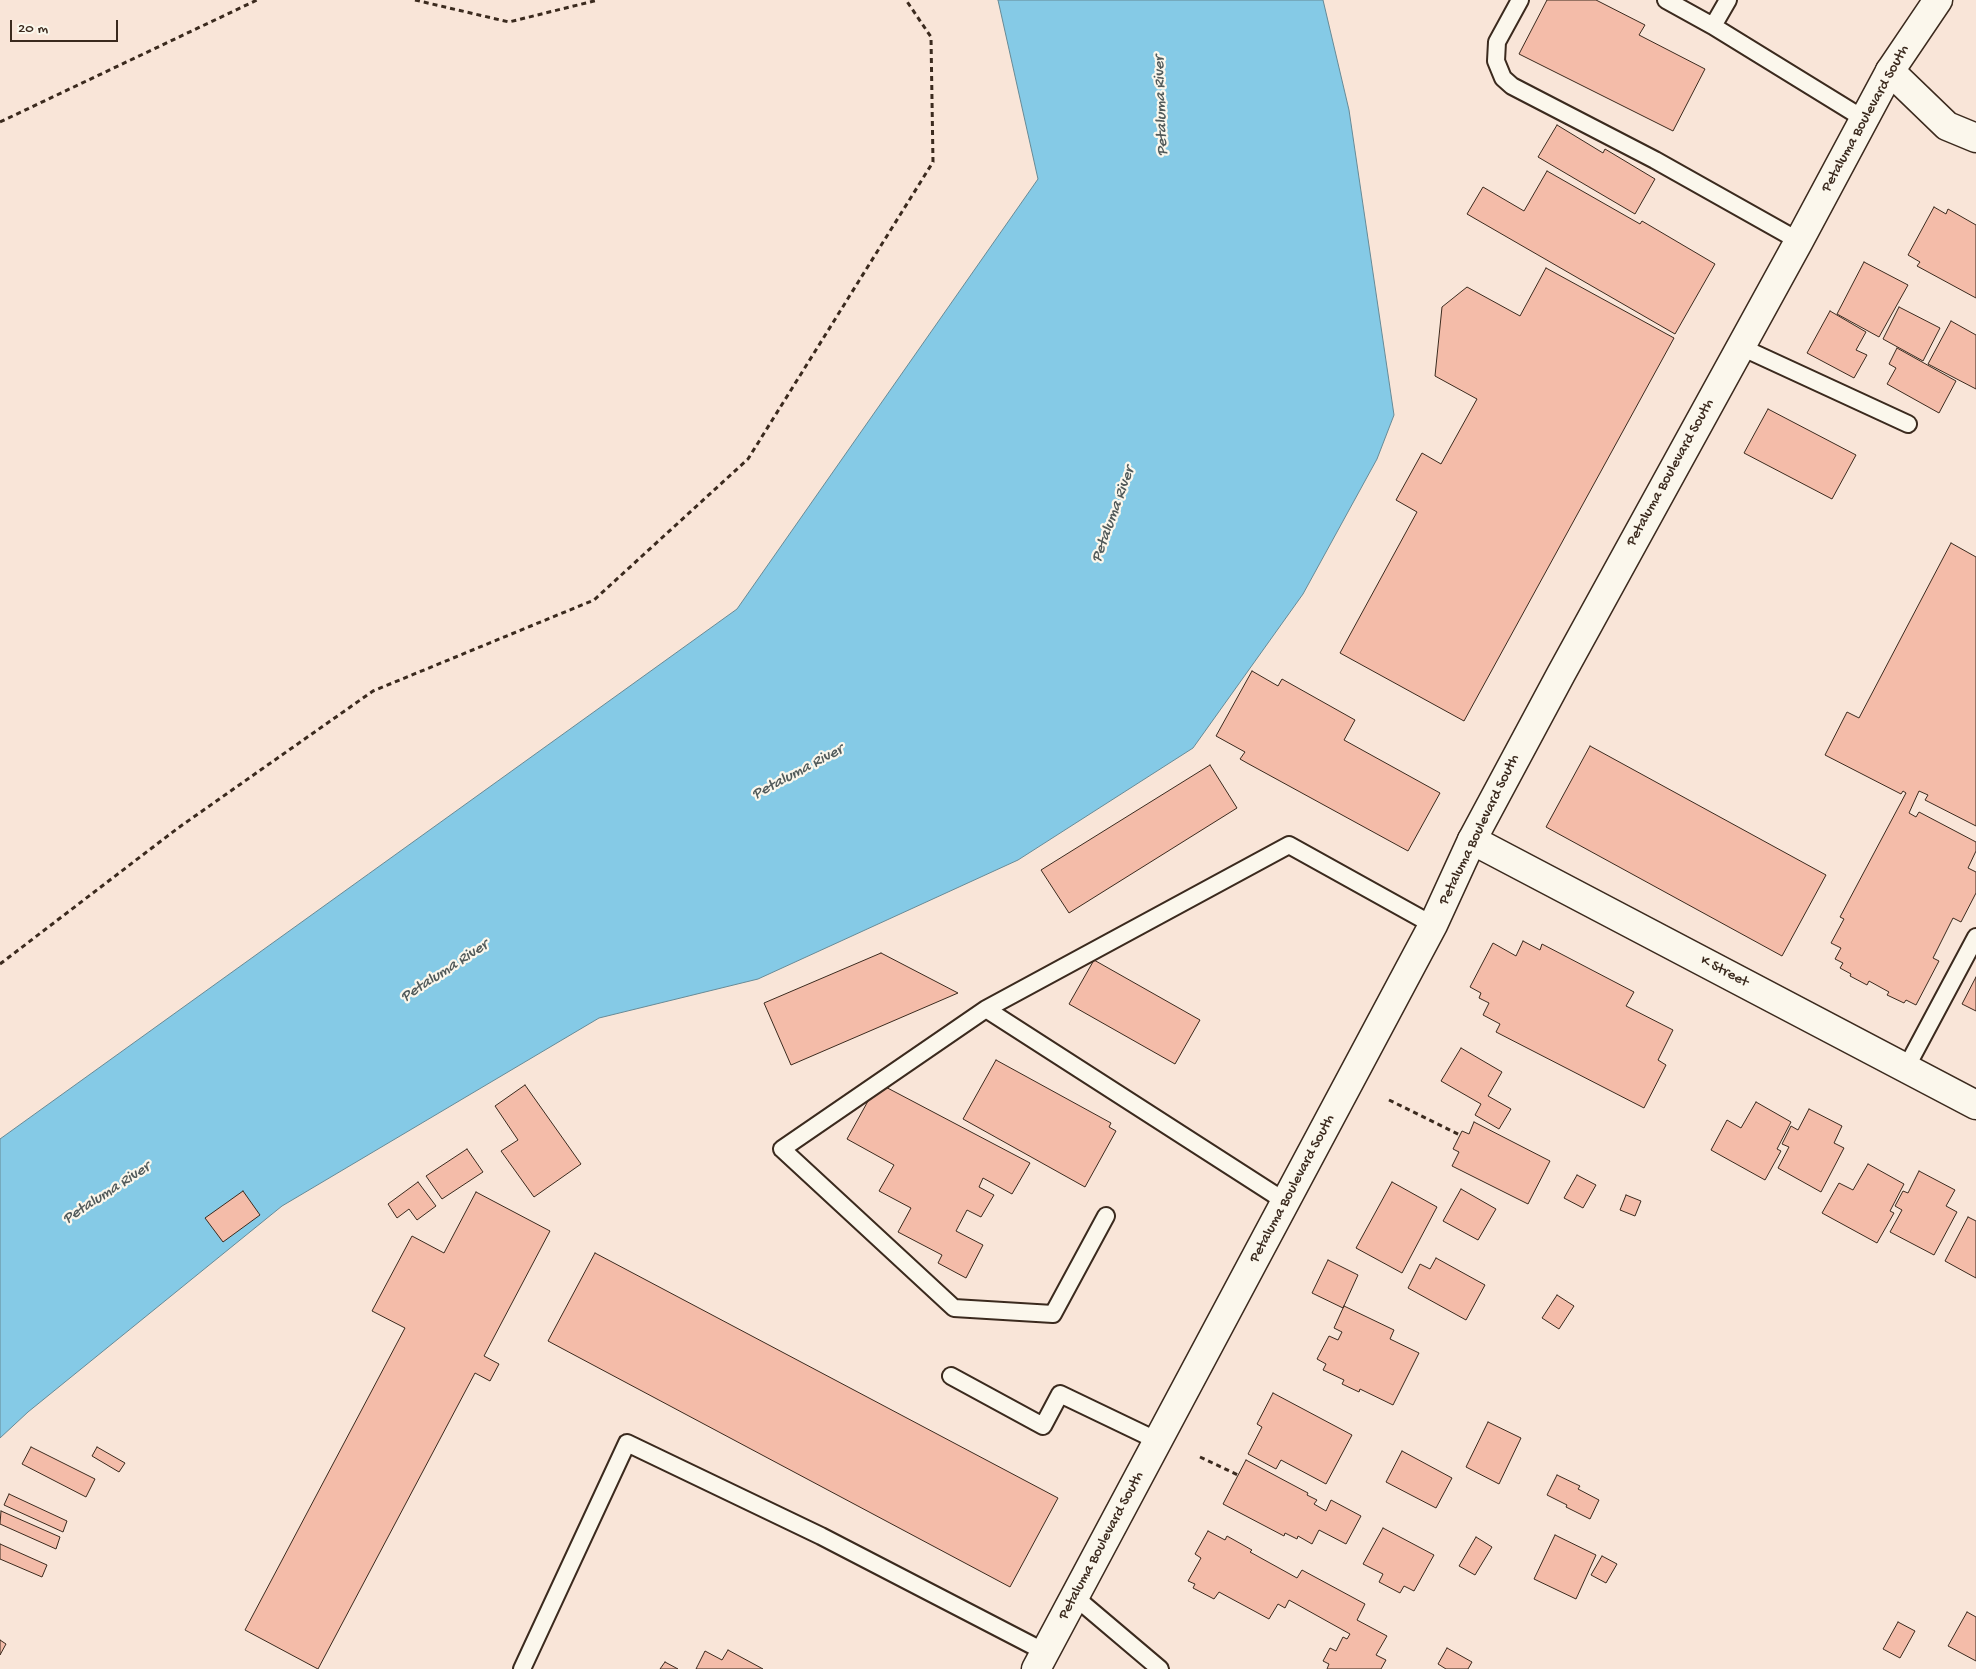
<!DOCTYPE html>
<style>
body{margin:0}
#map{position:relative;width:1976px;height:1669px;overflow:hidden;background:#f9e5d8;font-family:"Gochi Hand",sans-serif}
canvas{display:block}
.scale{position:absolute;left:10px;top:20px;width:108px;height:22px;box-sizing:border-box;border:2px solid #3b2a1e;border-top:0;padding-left:6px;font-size:15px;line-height:18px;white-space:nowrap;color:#3b2a1e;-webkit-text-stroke:4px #fbf7ec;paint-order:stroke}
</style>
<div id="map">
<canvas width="1976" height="1669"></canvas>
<div class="scale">20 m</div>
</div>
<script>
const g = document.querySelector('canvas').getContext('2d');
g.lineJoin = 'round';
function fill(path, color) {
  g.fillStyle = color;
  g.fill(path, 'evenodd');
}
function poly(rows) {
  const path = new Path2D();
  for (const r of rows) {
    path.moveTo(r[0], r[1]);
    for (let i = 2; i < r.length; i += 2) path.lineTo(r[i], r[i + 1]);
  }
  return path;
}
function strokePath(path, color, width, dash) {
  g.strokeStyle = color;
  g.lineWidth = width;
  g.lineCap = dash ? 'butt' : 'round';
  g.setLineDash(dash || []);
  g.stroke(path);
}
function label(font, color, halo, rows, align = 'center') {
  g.font = font + ' "Gochi Hand",sans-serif';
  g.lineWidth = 4.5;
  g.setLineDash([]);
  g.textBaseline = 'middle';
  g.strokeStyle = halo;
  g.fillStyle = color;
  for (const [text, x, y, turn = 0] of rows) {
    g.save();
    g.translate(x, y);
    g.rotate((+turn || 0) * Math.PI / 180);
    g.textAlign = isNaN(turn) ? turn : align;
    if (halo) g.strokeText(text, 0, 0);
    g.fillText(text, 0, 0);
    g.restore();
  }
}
const water = poly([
 [998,0,1323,0,1349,110,1394,415,1377,459,1303,594,1193,748,1018,860,758,979,599,1018,282,1206,28,1412,0,1438,0,1139,737,609,1038,179,998,0]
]);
const building = poly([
 [1547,0,1596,0,1645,25,1639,35,1705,69,1673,131,1519,54,1547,0],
 [1557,125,1603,153,1605,149,1655,179,1635,214,1538,157,1557,125],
 [1547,171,1640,224,1642,221,1715,264,1675,334,1467,214,1483,187,1524,211,1547,171],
 [1934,207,1946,214,1948,209,1976,225,1976,298,1917,266,1920,262,1908,255,1934,207],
 [1864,262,1908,285,1879,337,1837,314,1864,262],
 [1546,268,1674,338,1464,721,1340,653,1417,512,1396,500,1422,453,1441,464,1477,399,1435,376,1442,307,1467,287,1520,316,1546,268],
 [1899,307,1940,328,1923,361,1883,339,1899,307],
 [1830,311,1866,332,1856,350,1867,355,1854,378,1807,353,1830,311],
 [1951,321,1976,335,1976,389,1928,364,1951,321],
 [1897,348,1956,381,1939,413,1887,384,1896,368,1889,364,1897,348],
 [1768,409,1856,455,1832,499,1744,453,1768,409],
 [1951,543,1976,557,1976,826,1925,800,1928,795,1919,791,1909,813,1916,817,1919,812,1976,842,1976,851,1968,868,1976,872,1976,893,1961,922,1953,918,1933,958,1939,961,1916,1005,1906,1000,1904,1003,1887,995,1889,992,1869,981,1867,985,1850,976,1851,974,1840,968,1843,963,1835,959,1841,948,1831,943,1844,919,1840,917,1906,793,1903,791,1901,794,1825,755,1847,712,1859,718,1951,543],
 [1252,671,1278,686,1282,679,1355,720,1344,740,1440,793,1408,851,1247,763,1240,759,1245,752,1216,736,1252,671],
 [1590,746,1826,875,1782,956,1546,827,1590,746],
 [1210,765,1237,808,1069,913,1041,870,1210,765],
 [1523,941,1540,950,1542,944,1634,992,1626,1006,1673,1030,1658,1060,1666,1065,1644,1108,1496,1032,1500,1024,1483,1015,1489,1003,1479,998,1481,993,1470,987,1493,943,1516,956,1523,941],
 [881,953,958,993,791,1065,764,1003,881,953],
 [1094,960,1200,1020,1175,1064,1069,1004,1094,960],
 [1976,977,1976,1011,1962,1004,1976,977],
 [1461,1048,1502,1072,1488,1096,1511,1109,1499,1129,1475,1115,1481,1104,1441,1081,1461,1048],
 [996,1060,1111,1123,1109,1127,1116,1131,1085,1187,963,1119,996,1060],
 [878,1083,1030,1163,1012,1194,983,1178,979,1187,994,1195,981,1217,967,1210,956,1231,983,1245,966,1278,938,1263,942,1255,898,1232,911,1208,879,1191,894,1165,847,1139,878,1083],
 [525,1085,581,1164,534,1197,501,1151,518,1140,495,1106,525,1085],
 [1756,1102,1791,1122,1777,1149,1781,1151,1765,1180,1711,1150,1727,1120,1741,1128,1756,1102],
 [1809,1109,1842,1126,1834,1143,1844,1148,1821,1192,1778,1168,1789,1147,1782,1144,1791,1126,1798,1130,1809,1109],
 [1474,1122,1550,1161,1528,1204,1452,1166,1459,1152,1453,1149,1462,1131,1469,1134,1474,1122],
 [467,1149,483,1172,442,1199,426,1176,467,1149],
 [1868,1164,1904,1184,1890,1211,1894,1213,1877,1243,1822,1213,1839,1183,1853,1190,1868,1164],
 [1919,1171,1955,1190,1946,1206,1957,1212,1934,1255,1890,1232,1902,1210,1895,1206,1903,1191,1908,1193,1919,1171],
 [1577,1175,1596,1185,1583,1208,1564,1198,1577,1175],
 [418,1182,436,1206,417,1220,409,1209,397,1218,388,1204,418,1182],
 [1392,1182,1437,1207,1402,1273,1356,1248,1392,1182],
 [1461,1189,1496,1209,1478,1240,1443,1221,1461,1189],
 [243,1191,260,1215,223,1242,205,1218,243,1191],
 [476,1192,550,1231,484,1356,499,1364,490,1381,475,1373,318,1669,245,1630,405,1328,372,1311,412,1236,444,1253,476,1192],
 [1626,1195,1641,1201,1635,1216,1620,1210,1626,1195],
 [1968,1217,1976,1221,1976,1278,1945,1261,1968,1217],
 [595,1253,1058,1498,1010,1587,548,1341,595,1253],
 [1436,1258,1485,1285,1466,1320,1408,1288,1420,1264,1430,1269,1436,1258],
 [1328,1260,1358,1275,1343,1308,1312,1293,1328,1260],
 [1557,1295,1574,1306,1559,1329,1542,1318,1557,1295],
 [1344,1306,1394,1330,1390,1339,1419,1353,1393,1405,1360,1389,1359,1392,1342,1384,1344,1380,1323,1370,1326,1364,1317,1359,1329,1336,1338,1340,1342,1332,1334,1328,1344,1306],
 [1273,1393,1352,1435,1326,1484,1281,1460,1276,1469,1248,1454,1262,1427,1257,1424,1273,1393],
 [1488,1422,1521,1438,1499,1484,1466,1467,1488,1422],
 [31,1447,95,1479,86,1497,22,1464,31,1447],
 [97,1447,125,1463,119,1472,92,1456,97,1447],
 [1402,1451,1452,1478,1436,1508,1386,1482,1402,1451],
 [1246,1460,1308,1493,1307,1495,1317,1500,1314,1504,1326,1511,1331,1500,1361,1516,1346,1544,1319,1530,1312,1544,1298,1536,1297,1539,1285,1533,1284,1536,1223,1504,1246,1460],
 [1557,1475,1580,1486,1578,1489,1599,1500,1590,1519,1566,1507,1567,1505,1547,1495,1557,1475],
 [9,1494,67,1521,63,1532,4,1505,9,1494],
 [1,1511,60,1537,56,1549,0,1524,1,1511],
 [1383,1528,1434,1555,1414,1591,1404,1586,1400,1593,1379,1582,1383,1574,1363,1564,1383,1528],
 [1208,1531,1225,1540,1227,1536,1252,1550,1250,1552,1297,1578,1302,1570,1365,1604,1357,1620,1387,1636,1376,1655,1386,1660,1381,1669,1327,1669,1329,1664,1323,1661,1330,1648,1336,1651,1343,1637,1347,1639,1350,1634,1289,1600,1285,1608,1278,1604,1269,1619,1219,1592,1214,1599,1193,1588,1195,1584,1188,1581,1201,1558,1195,1554,1208,1531],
 [1555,1535,1596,1555,1576,1599,1534,1579,1555,1535],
 [1476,1537,1492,1547,1475,1575,1459,1566,1476,1537],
 [0,1544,47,1565,42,1577,0,1559,0,1544],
 [1602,1556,1617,1564,1606,1583,1591,1575,1602,1556],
 [1967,1612,1976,1617,1976,1661,1948,1646,1967,1612],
 [1898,1622,1915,1631,1900,1658,1883,1649,1898,1622],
 [0,1640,6,1644,0,1655,0,1640],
 [1447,1648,1472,1662,1468,1669,1446,1669,1438,1664,1447,1648],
 [728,1650,763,1669,696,1669,705,1651,722,1660,728,1650],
 [665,1662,678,1669,660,1669,665,1662]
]);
const path = poly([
 [415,0,509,22,598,0],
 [0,122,257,0],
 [0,964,178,828,373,691,594,600,748,459,933,162,931,37,906,0],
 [1389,1100,1460,1135],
 [1200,1457,1238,1475]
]);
const service = poly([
 [1520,0,1497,42,1496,61,1503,78,1512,86,1655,160,1799,241],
 [1666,0,1713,26],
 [1728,0,1713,26,1864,119],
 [1741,347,1908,424],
 [986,1009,782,1149,954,1308,1053,1314,1106,1216],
 [1906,1068,1976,937],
 [1286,1202,986,1009,1289,845,1433,925],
 [951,1376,1043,1426,1060,1394,1158,1441],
 [1075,1597,1160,1669],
 [522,1669,627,1443,821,1536,1045,1652]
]);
const minor = poly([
 [1472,840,1976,1105]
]);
const tertiary = poly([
 [1890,71,1947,126,1976,138]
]);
const secondary = poly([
 [1036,1669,1433,925,1472,840,1561,674,1799,241,1890,71,1938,0]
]);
const streetNames = [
 ["Petaluma Boulevard South",1866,119,-61],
 ["Petaluma Boulevard South",1671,473,-61],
 ["Petaluma Boulevard South",1480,830,-64],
 ["K Street",1724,972,28],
 ["Petaluma Boulevard South",1293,1189,-62],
 ["Petaluma Boulevard South",1102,1546,-62]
];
const waterNames = [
 ["Petaluma River",1162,106,-92],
 ["Petaluma River",1114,515,-70],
 ["Petaluma River",798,773,-28],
 ["Petaluma River",445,972,-33],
 ["Petaluma River",107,1194,-33]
];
fill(water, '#85cae6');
strokePath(water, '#678a96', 1);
fill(building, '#f4bca9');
strokePath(building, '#3b2a1e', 1);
strokePath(service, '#3b2a1e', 20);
strokePath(minor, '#3b2a1e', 31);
strokePath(tertiary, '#3b2a1e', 31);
strokePath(secondary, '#3b2a1e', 31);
strokePath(path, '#3b2a1e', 3, [5, 4]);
strokePath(service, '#fbf7ec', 16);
strokePath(minor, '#fbf7ec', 28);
strokePath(tertiary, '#fbf7ec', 28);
strokePath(secondary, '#fbf7ec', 28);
label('15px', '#3b2a1e', '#fbf7ec', streetNames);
label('italic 16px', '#515a5a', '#fbf7ec', waterNames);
</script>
